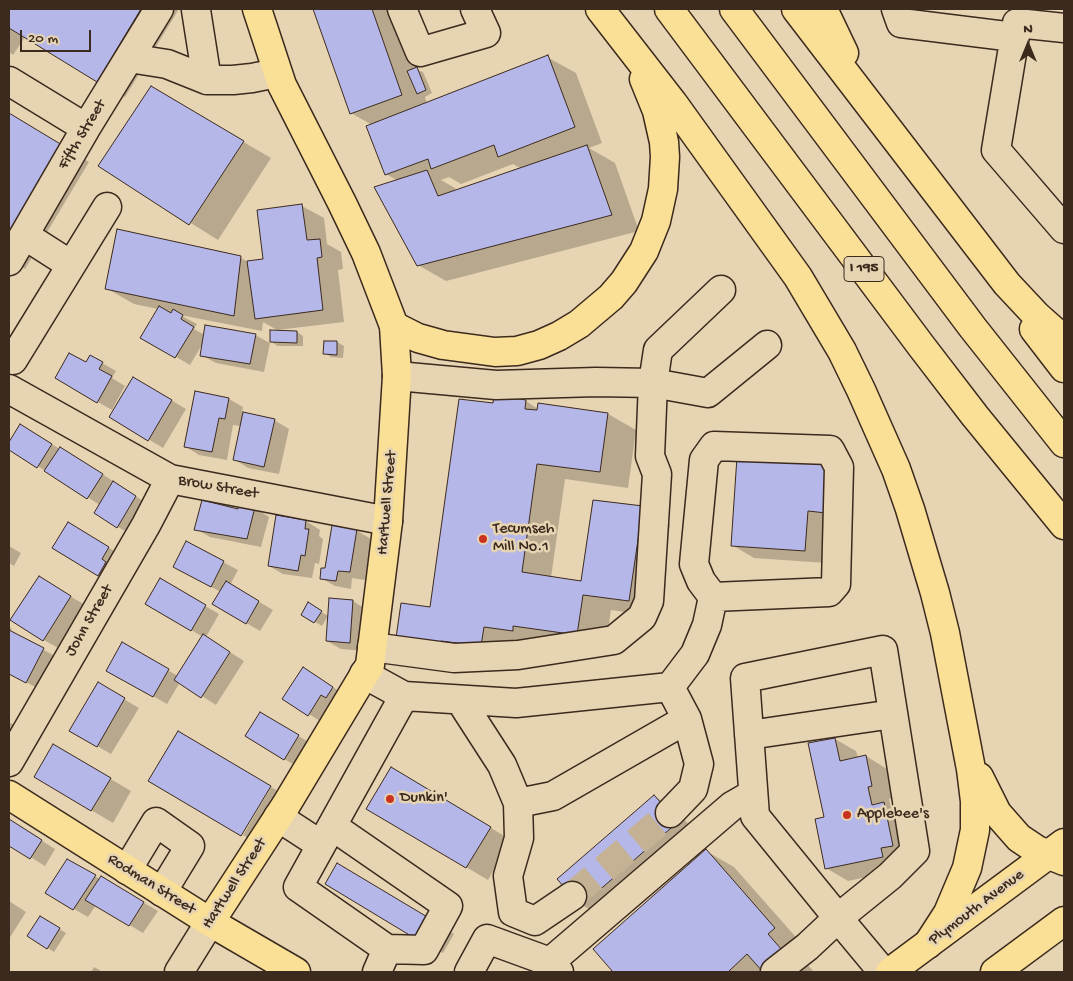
<!DOCTYPE html>
<style>
body{margin:0}
#map{position:relative;width:1073px;height:981px;overflow:hidden;background:#e7d4b2;font-family:"Gochi Hand",sans-serif}
canvas{display:block}
.frame{position:absolute;inset:0;border:10px solid #3b2a1e;pointer-events:none}
.north{position:absolute;left:1003px;top:20px;width:50px;height:50px;-webkit-text-stroke:4px #e7d4b2;paint-order:stroke;rotate:0deg;font-size:14px;font-weight:700;line-height:20px;text-align:center;color:#3b2a1e}
.north::after{content:'';display:block;margin:auto;width:18px;height:22px;background:#3b2a1e;clip-path:polygon(50% 0,100% 100%,50% 72%,0 100%)}
.scale{position:absolute;left:20px;top:30px;width:71px;height:22px;box-sizing:border-box;border:2px solid #3b2a1e;border-top:0;padding-left:6px;font-size:15px;line-height:18px;white-space:nowrap;color:#3b2a1e;-webkit-text-stroke:4px #e7d4b2;paint-order:stroke}
</style>
<div id="map">
<canvas width="1073" height="981"></canvas>
<div class="frame"></div>
<div class="north">N</div>
<div class="scale">20 m</div>
</div>
<script>
const g = document.querySelector('canvas').getContext('2d');
g.lineJoin = 'round';
function fill(path, color) {
  g.fillStyle = color;
  g.fill(path, 'evenodd');
}
function poly(rows) {
  const path = new Path2D();
  for (const r of rows) {
    path.moveTo(r[0], r[1]);
    for (let i = 2; i < r.length; i += 2) path.lineTo(r[i], r[i + 1]);
  }
  return path;
}
function strokePath(path, color, width, dash) {
  g.strokeStyle = color;
  g.lineWidth = width;
  g.lineCap = dash ? 'butt' : 'round';
  g.setLineDash(dash || []);
  g.stroke(path);
}
function label(font, color, halo, rows, align = 'center') {
  g.font = font + ' "Gochi Hand",sans-serif';
  g.lineWidth = 5;
  g.setLineDash([]);
  g.textBaseline = 'middle';
  g.strokeStyle = halo;
  g.fillStyle = color;
  for (const [text, x, y, turn = 0] of rows) {
    g.save();
    g.translate(x, y);
    g.rotate((+turn || 0) * Math.PI / 180);
    g.textAlign = isNaN(turn) ? turn : align;
    if (halo) g.strokeText(text, 0, 0);
    g.fillText(text, 0, 0);
    g.restore();
  }
}
const shadow = poly([
 [9,9,179,9,125,97,25,37,13,55,9,52],
 [314,9,394,9,415,69,423,72,432,93,425,97,427,104,547,57,576,73,602,143,589,148,615,163,639,231,446,281,418,265,398,181,386,174,372,125,351,113],
 [513,164,522,169,456,191,455,188,441,180,449,177,461,184],
 [151,88,271,158,218,240,100,166],
 [9,114,89,162,25,269,9,259],
 [302,206,324,218,327,244,341,252,343,269,338,270,344,322,277,330,263,322,262,331,180,315,197,324,194,329,205,335,255,335,270,343,264,372,216,363,201,355,203,343,190,365,142,337,158,309,134,304,106,288,241,258,248,262,265,260],
 [297,332,303,336,303,346,278,346,271,342],
 [337,342,344,346,343,358,331,357,325,353],
 [102,363,116,371,112,378,125,386,112,410,56,378,86,364],
 [134,378,186,409,163,448,111,417],
 [229,399,243,407,242,413,274,420,289,429,279,474,248,468,234,459,241,426,233,425,227,460,199,455,185,446],
 [526,401,538,409,608,414,636,430,628,488,565,479,551,578,582,582,642,508,670,524,657,617,611,610,605,650,425,660,431,608,494,405],
 [20,426,60,449,75,456,149,505,132,535,118,527,100,505,9,448,9,444],
 [829,465,826,563,754,558,732,545],
 [255,508,269,517,261,547,210,537,196,529],
 [306,521,320,530,319,536,323,539,319,564,315,563,312,578,283,574,269,566],
 [68,524,123,556,113,583,54,548],
 [356,530,371,539,365,580,352,578,351,589,335,586,321,578],
 [187,543,238,570,230,585,273,610,260,631,214,604,221,592,188,575],
 [9,546,21,553,14,566,9,563],
 [160,580,219,614,206,637,244,661,216,705,180,682,167,704,107,670,122,644,178,676,203,637,147,604],
 [53,586,85,605,58,648,44,640],
 [330,600,353,601,367,610,364,651,341,649,327,641],
 [309,604,328,616,322,626,302,614],
 [9,627,12,629,10,632,57,657,41,690,9,673,9,659,11,655,9,654],
 [317,677,347,696,323,723,309,714],
 [98,684,139,708,111,754,71,731],
 [260,713,312,744,298,767,284,759],
 [9,722,33,737,9,761],
 [835,739,856,751,858,758,866,756,887,769,893,798,889,799,891,808,905,816,904,869,848,881,826,868,825,818],
 [75,758,131,791,113,823,91,810],
 [413,781,511,840,488,880,368,809],
 [271,787,291,799,263,847,243,835],
 [654,796,675,809,698,835,604,918,582,905,559,879],
 [9,820,55,849,45,866,9,844],
 [706,851,734,867,802,944,795,951,814,972,615,972,594,949],
 [68,861,100,879,101,878,158,911,143,933,96,905,88,917,46,893],
 [359,877,454,934,443,953,422,941],
 [9,901,26,912,9,939],
 [40,917,66,933,54,952,28,936],
 [94,967,103,972,91,972]
]);
const building = poly([
 [9,9,141,9,97,82,9,28,9,9],
 [313,9,372,9,402,95,350,114,313,9],
 [548,55,575,127,498,157,494,145,431,169,428,159,385,175,366,126,548,55],
 [417,67,426,90,417,94,407,71,417,67],
 [151,86,244,141,189,225,98,166,151,86],
 [9,113,62,145,9,233,9,113],
 [587,145,612,215,417,266,374,187,427,170,438,196,587,145],
 [302,204,307,240,320,239,322,257,317,258,323,310,255,319,247,261,263,259,257,210,302,204],
 [117,229,241,256,234,316,105,289,117,229],
 [159,306,171,313,173,309,183,315,181,319,194,327,175,358,140,338,159,306],
 [205,325,256,334,250,364,200,356,205,325],
 [270,330,297,331,297,343,270,342,270,330],
 [324,341,337,341,337,355,323,354,324,341],
 [69,353,86,362,90,355,103,362,99,369,112,376,97,403,55,378,69,353],
 [133,377,172,400,148,441,109,417,133,377],
 [195,391,229,398,225,419,219,418,212,452,184,447,195,391],
 [494,395,526,400,525,409,537,410,538,403,608,413,600,472,537,464,522,572,581,581,593,500,643,506,629,601,583,595,577,635,513,626,513,631,484,627,481,646,441,641,440,651,395,645,401,603,430,607,459,399,493,403,494,395],
 [243,412,275,419,264,467,233,460,243,412],
 [20,424,52,444,37,468,9,450,9,442,20,424],
 [60,447,103,474,87,499,44,471,60,447],
 [737,457,829,464,826,513,808,511,805,551,731,546,737,457],
 [113,481,136,496,117,528,94,513,113,481],
 [202,500,238,509,240,503,255,507,247,539,194,530,202,500],
 [276,515,306,520,305,529,309,529,305,556,301,555,298,571,268,566,276,515],
 [68,522,109,547,102,559,106,562,98,576,52,548,68,522],
 [332,525,357,529,350,572,338,571,336,581,320,579,321,568,325,568,332,525],
 [186,541,224,561,211,587,173,567,186,541],
 [39,576,71,596,43,641,10,620,39,576],
 [160,578,206,605,191,631,145,604,160,578],
 [226,581,259,601,246,624,212,604,226,581],
 [329,598,353,600,350,643,326,641,329,598],
 [308,602,322,611,314,623,301,615,308,602],
 [9,630,44,648,26,683,9,674,9,630],
 [203,634,230,652,201,698,174,680,203,634],
 [122,642,169,669,153,697,106,671,122,642],
 [303,667,333,687,326,698,321,695,308,716,282,699,303,667],
 [98,682,125,698,97,747,69,731,98,682],
 [260,712,299,735,284,760,245,736,260,712],
 [178,731,271,786,241,836,148,781,178,731],
 [835,738,840,761,866,755,872,786,868,787,872,805,884,802,893,846,881,848,883,857,825,869,815,819,824,817,808,743,835,738],
 [53,744,111,778,91,811,34,777,53,744],
 [391,767,491,827,466,868,366,809,391,767],
 [654,795,678,822,581,906,557,879,654,795],
 [9,819,42,840,30,859,9,846,9,819],
 [706,849,775,928,768,934,789,958,763,972,747,954,728,972,613,972,593,949,706,849],
 [67,859,96,875,73,910,45,893,67,859],
 [337,863,434,921,421,942,325,884,337,863],
 [101,876,144,902,129,926,85,900,101,876],
 [40,916,60,928,47,949,27,936,40,916]
]);
const minorTunnel = poly([
 [572,896,670,813]
]);
const minor = poly([
 [402,9,420,52,486,33,475,9],
 [896,9,901,23,1014,37],
 [196,10,207,80,233,80,252,78,277,73],
 [1064,28,1017,23,996,150,1064,229],
 [129,58,167,64,207,80],
 [9,81,86,128],
 [24,235,71,265],
 [9,261,86,128,159,9],
 [13,360,107,207],
 [397,376,496,385,596,382,653,383,708,393,767,345],
 [9,389,170,479,388,521],
 [372,647,454,658,518,655,614,640,642,617,649,601,657,474,650,456,653,383,658,350,721,290],
 [364,674,404,696,298,887,387,949,377,972],
 [670,687,695,654,707,625,713,597,829,592,836,584,839,467,830,450,714,446,704,460,694,564,701,581,713,597],
 [404,696,516,703,670,687,687,719,553,796,518,803],
 [460,700,502,765,518,803,519,838,508,876,513,912,535,921,572,896],
 [749,735,893,714],
 [9,762,146,525,170,479],
 [670,813,693,789,699,764,687,719],
 [278,817,321,845],
 [332,826,448,906,424,950,387,949],
 [127,870,156,822,190,846,162,892],
 [550,962,732,806,753,794],
 [179,972,210,922],
 [469,972,487,939,550,962,559,972],
 [775,972,807,947,838,918,890,876,915,851,883,650,745,678,755,816,838,918,883,972]
]);
const major = poly([
 [9,795,210,922,296,972],
 [210,922,286,805,370,665,388,521,397,376,394,326,366,253,342,203,282,85,257,9],
 [890,972,1064,843],
 [995,972,1064,921]
]);
const highway = poly([
 [600,9,673,103,798,277,842,351,861,390,896,469,910,509,935,593,945,633,971,769,975,801,975,830,967,868,948,913,928,944],
 [669,9,922,347,975,416,1064,525],
 [734,9,973,328,1064,443],
 [796,9,1007,284,1037,316,1064,340],
 [823,9,844,53],
 [394,326,418,338,443,345,495,352,517,351,539,345,559,336,579,324,611,297,624,282,644,251,656,221,663,189,665,157,664,142,657,111,644,79],
 [1034,329,1064,368],
 [979,777,997,813,1019,838,1037,850,1064,861]
]);
const markers = [
 [483,539,5,"#c8321e"],
 [390,799,5,"#c8321e"],
 [847,815,5,"#c8321e"]
];
const shields = [
 [864,269,40]
];
const shieldNames = [
 ["I 195",864,269]
];
const streetNames = [
 ["Fifth Street",83,135,-59],
 ["Brow Street",218,488,10],
 ["Hartwell Street",388,503,-85],
 ["John Street",90,621,-60],
 ["Hartwell Street",235,884,-57],
 ["Rodman Street",151,885,32],
 ["Plymouth Avenue",977,908,-37]
];
const poiNames = [
 ["Tecumseh",493,530],
 ["Mill No.1",493,548],
 ["Dunkin'",400,799],
 ["Applebee's",857,815]
];
fill(shadow, '#0003');
fill(building, '#b5b7e9');
strokePath(building, '#3b2a1e', 1);
strokePath(minorTunnel, '#c5b294', 28, [28, 14]);
strokePath(minor, '#3b2a1e', 31);
strokePath(major, '#3b2a1e', 31);
strokePath(highway, '#3b2a1e', 31);
strokePath(minor, '#e7d4b2', 28);
strokePath(major, '#fadf96', 28);
strokePath(highway, '#fadf96', 28);
for (const [x, y, r, color] of markers) {
  const dot = new Path2D();
  dot.arc(x, y, r, 0, 2 * Math.PI);
  g.fillStyle = color;
  g.fill(dot);
  strokePath(dot, '#e7d4b2', 2);
}
for (const [x, y, w] of shields) {
  const box = new Path2D();
  box.roundRect(x - w / 2, y - 12.5, w, 25, 4);
  g.fillStyle = '#e7d4b2';
  g.fill(box);
  strokePath(box, '#3b2a1e', 1);
}
label('bold 15px', '#3b2a1e', null, shieldNames);
label('16px', '#3b2a1e', '#e7d4b2', streetNames);
label('16px', '#3b2a1e', '#e7d4b2', poiNames, 'left');
</script>
